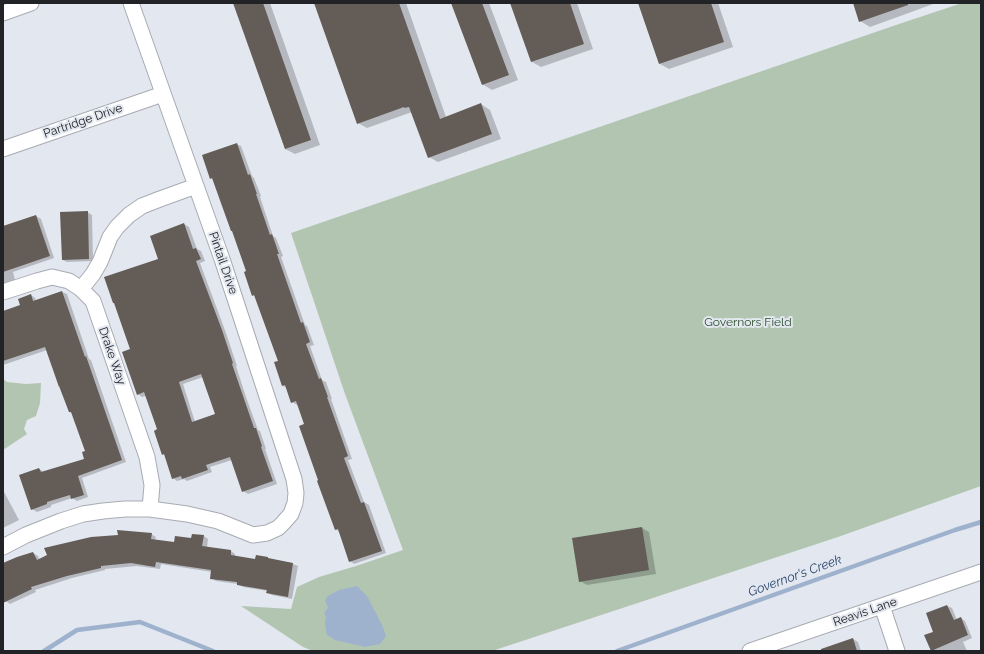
<!DOCTYPE html>
<style>
body{margin:0}
#map{position:relative;width:984px;height:654px;overflow:hidden;background:#e3e7ef;font-family:Raleway,sans-serif}
canvas{display:block}
.frame{position:absolute;inset:0;border:4px solid #222327;pointer-events:none}
</style>
<div id="map">
<canvas width="984" height="654"></canvas>
<div class="frame"></div>
</div>
<script>
const g = document.querySelector('canvas').getContext('2d');
g.lineJoin = 'round';
function fill(path, color) {
  g.fillStyle = color;
  g.fill(path, 'evenodd');
}
function poly(rows) {
  const path = new Path2D();
  for (const r of rows) {
    path.moveTo(r[0], r[1]);
    for (let i = 2; i < r.length; i += 2) path.lineTo(r[i], r[i + 1]);
  }
  return path;
}
function strokePath(path, color, width, dash) {
  g.strokeStyle = color;
  g.lineWidth = width;
  g.lineCap = dash ? 'butt' : 'round';
  g.setLineDash(dash || []);
  g.stroke(path);
}
function label(font, color, halo, rows, align = 'center') {
  g.font = font + ' Raleway,sans-serif';
  g.lineWidth = 4;
  g.setLineDash([]);
  g.textBaseline = 'middle';
  g.strokeStyle = halo;
  g.fillStyle = color;
  for (const [text, x, y, turn = 0] of rows) {
    g.save();
    g.translate(x, y);
    g.rotate((+turn || 0) * Math.PI / 180);
    g.textAlign = isNaN(turn) ? turn : align;
    if (halo) g.strokeText(text, 0, 0);
    g.fillText(text, 0, 0);
    g.restore();
  }
}
const green = poly([
 [962,3,981,3,981,486,838,537,492,651,313,651,303,647,241,606,291,609,297,587,319,577,356,566,403,550,345,394,291,233,896,25],
 [3,379,7,382,26,384,41,383,40,403,36,416,27,420,24,429,27,434,3,450]
]);
const water = poly([
 [357,586,367,596,382,625,386,636,380,644,365,647,335,640,327,635,326,631,325,622,326,617,324,613,328,608,325,600,328,596,339,590]
]);
const shadow = poly([
 [234,3,270,3,320,145,295,154,285,149],
 [315,3,406,3,446,117,481,104,490,110,501,139,438,162,429,157,412,112,367,128,358,123],
 [452,3,489,3,518,80,492,90,482,84],
 [511,3,577,3,593,49,541,67,532,62],
 [639,3,718,3,733,47,669,69,660,64],
 [854,3,936,3,870,27,860,21],
 [236,144,241,146,252,176,254,178,261,196,260,197,273,236,276,238,283,256,281,257,305,325,307,326,314,345,310,346,322,380,326,382,332,399,331,399,352,459,348,460,364,502,369,505,386,553,354,564,350,561,339,532,336,529,319,481,305,425,298,404,297,405,292,402,287,388,283,386,275,363,279,362,255,296,253,295,248,271,214,180,211,178],
 [87,212,92,215,93,261,67,262,63,260],
 [36,216,41,219,54,258,13,272,15,280,3,284,3,227],
 [184,224,189,227,197,249,201,251,205,261,200,263,226,333,237,366,236,366,246,397,258,430,260,431,266,449,265,449,277,484,248,494,243,491,232,460,210,467,212,472,187,481,184,479,177,481,173,478,165,455,163,454,158,430,146,396,142,397,138,394,132,350,159,259],
 [203,377,216,414,195,422,183,384],
 [62,292,67,294,89,359,91,360,126,462,82,478,88,497,77,501,72,498,51,505,51,507,37,512,32,509,39,469,44,472,86,459,86,451,72,413,69,412,47,350,3,365,3,312,21,306,31,295,35,298,36,301],
 [3,490,19,520,3,528],
 [642,528,649,532,656,574,587,585,580,581],
 [151,534,156,537,155,540,175,543,204,536,208,539,207,548,231,551,235,554,235,557,256,560,267,558,272,560,293,564,298,566,292,599,272,595,267,593,268,591,243,587,238,584,216,581,211,578,212,572,161,564,160,569,137,566,105,569,105,570,72,578,35,590,36,592,10,604,6,601,3,595,3,564,33,553,38,556,40,560],
 [947,606,952,608,957,620,961,618,965,621,972,638,963,642,967,651,932,651,925,636,934,632,927,614],
 [853,639,858,642,861,651,834,651]
]);
const stream = poly([
 [44,651,77,630,140,622,213,651],
 [617,651,955,530,981,522]
]);
const building = poly([
 [233,3,263,3,311,140,285,149],
 [314,3,399,3,440,119,481,103,492,134,428,158,409,107,404,108,404,107,357,124],
 [451,3,482,3,509,75,482,85],
 [510,3,570,3,584,44,531,62],
 [638,3,711,3,724,42,659,64],
 [853,3,908,3,908,5,859,22],
 [237,143,248,175,250,174,257,194,256,194,270,235,272,234,279,254,277,254,301,323,303,322,310,342,306,344,319,379,321,378,328,397,327,397,348,456,344,458,361,503,364,502,382,551,349,562,338,529,335,530,317,481,318,480,299,426,304,424,296,401,291,403,285,385,282,386,274,362,278,361,254,295,252,296,244,272,246,271,232,231,231,231,212,178,210,179,202,155],
 [88,211,89,259,62,260,60,212],
 [36,215,50,256,3,272,3,226],
 [184,223,193,249,196,248,201,259,196,261,222,330,233,363,232,364,242,393,254,428,256,428,262,446,261,447,273,481,242,492,230,457,206,465,208,470,182,479,181,476,172,479,164,454,162,455,154,431,157,429,144,392,137,395,122,352,130,349,114,303,113,303,104,277,158,259,150,236],
 [201,374,215,414,192,422,179,382],
 [62,291,85,357,86,356,122,460,78,476,84,495,71,499,70,495,47,502,47,504,31,510,19,475,39,468,41,472,84,459,82,452,85,451,71,412,69,412,59,386,59,387,45,347,3,361,3,311,20,305,18,299,31,294,33,301],
 [642,527,649,570,579,582,572,538],
 [117,530,152,533,151,539,174,542,175,536,191,538,192,534,204,535,202,546,231,550,231,555,255,559,256,555,268,557,268,558,293,563,288,597,266,593,267,590,237,585,237,582,210,579,211,570,156,562,155,567,131,563,101,566,101,568,67,576,31,587,32,589,3,603,3,563,17,557,33,552,37,560,47,555,44,548,91,537,118,535],
 [947,605,954,620,961,617,968,635,931,651,924,635,933,632,926,613],
 [853,638,857,651,821,651,821,649]
]);
const minor = poly([
 [3,13,31,3],
 [3,149,163,94],
 [81,289,93,274,100,262,110,237,117,227,129,215,142,206,160,199,196,186],
 [3,292,37,281,52,277,69,281,81,289,93,301,147,457,152,485,150,509],
 [3,547,26,535,61,521,83,514,103,511,125,509,150,509,187,514,218,521,253,535,267,533,278,528,283,523,291,514,295,503,296,493,294,479,222,259,131,3],
 [882,606,897,651],
 [750,651,981,572]
]);
const streetNames = [
 ["Partridge Drive",83,121,-19],
 ["Pintail Drive",223,263,71],
 ["Drake Way",112,356,71],
 ["Reavis Lane",865,612,-19]
];
const parkNames = [
 ["Governors Field",748,322]
];
const waterNames = [
 ["Governor's Creek",795,576,-20]
];
fill(green, '#b2c5b1');
fill(water, '#9eb2ce');
fill(shadow, '#0003');
strokePath(stream, '#9eb2ce', 4.5);
fill(building, '#635c57');
strokePath(minor, '#a8abb3', 17);
strokePath(minor, '#fff', 15);
label('12px', '#222327', '#e3e7ef', streetNames);
label('12px', '#274e29', '#e3e7ef', parkNames);
label('italic 13px', '#2a466e', '#e3e7ef', waterNames);
</script>
